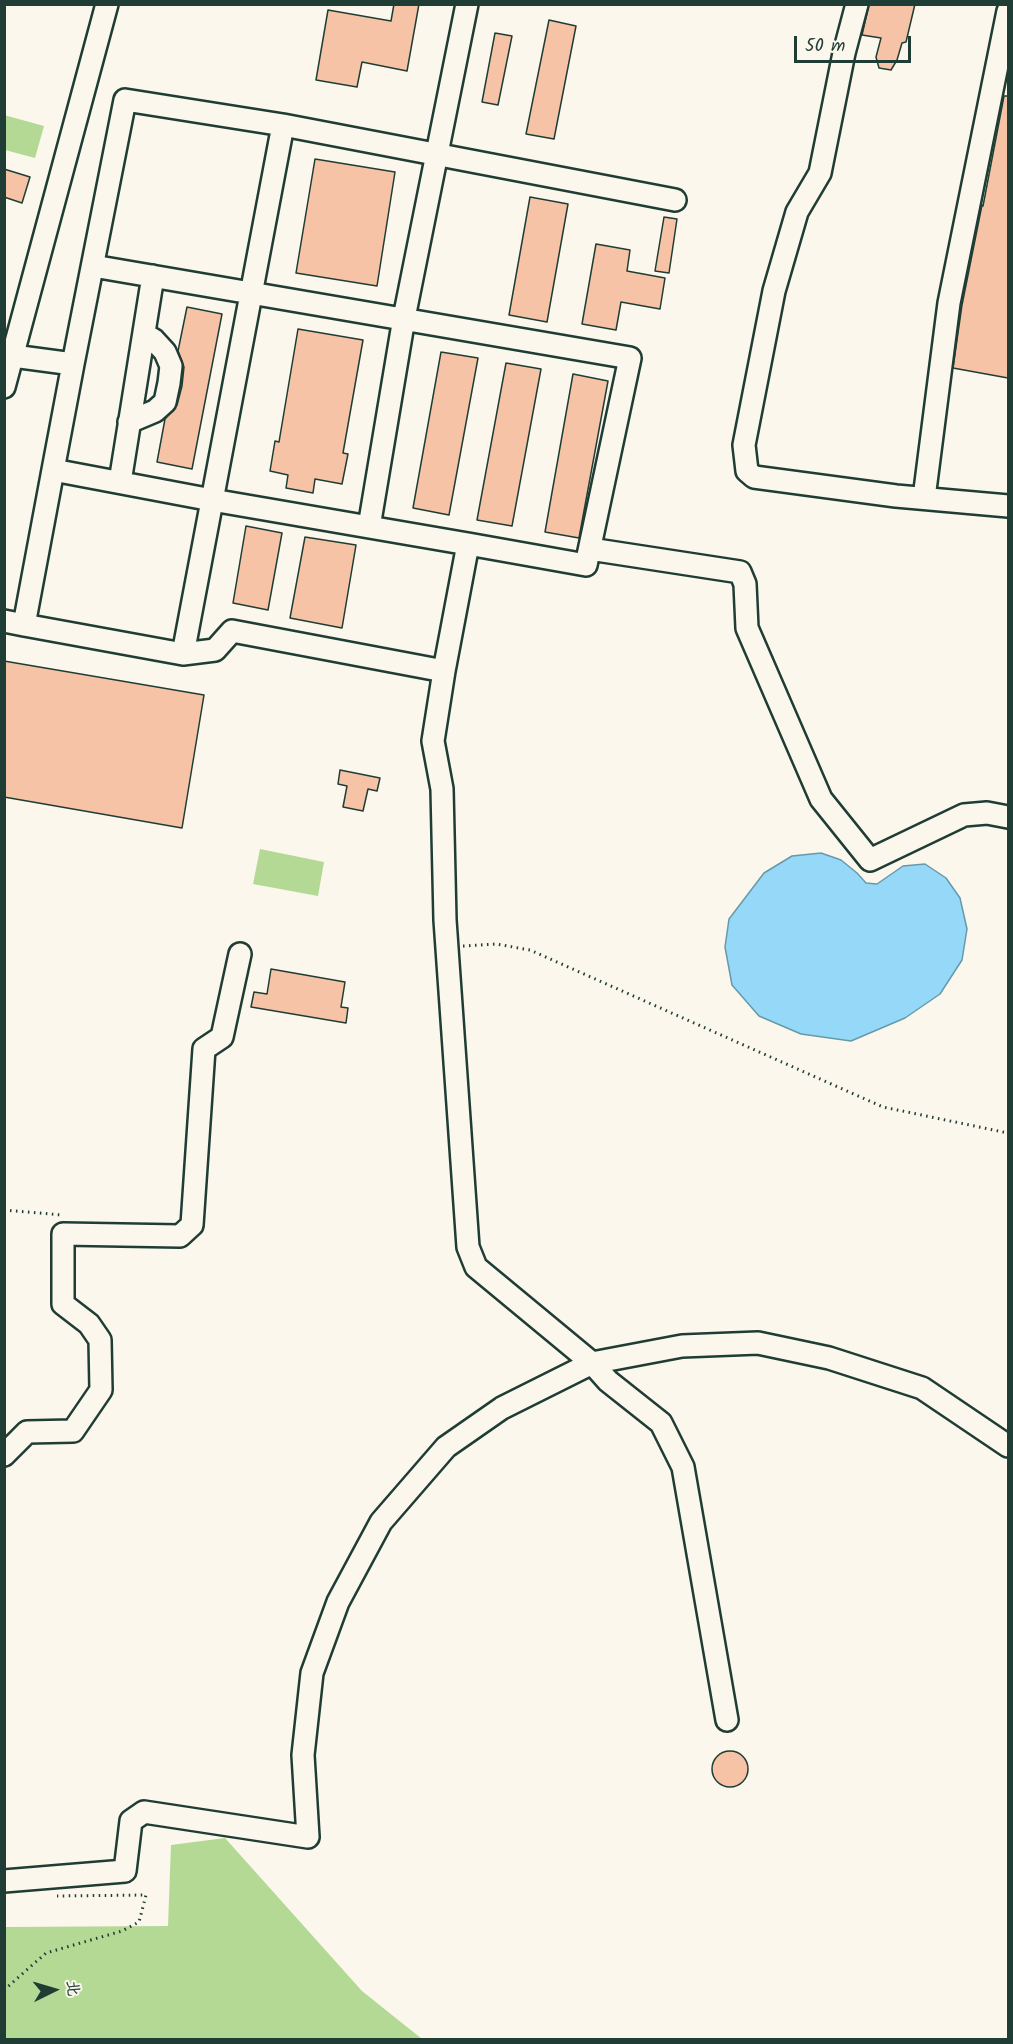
<!DOCTYPE html>
<meta charset="utf-8">
<style>
body{margin:0}
#map{position:relative;width:1013px;height:2044px;overflow:hidden;background:#fbf7ec;font-family:Kalam,"LXGW WenKai TC",sans-serif}
canvas{display:block}
.frame{position:absolute;inset:0;border:6px solid #1f3d34;pointer-events:none}
.north{position:absolute;left:24px;top:1960px;width:60px;height:60px;-webkit-text-stroke:4px #fbf7ec;paint-order:stroke;rotate:85deg;font-size:16px;font-weight:700;line-height:24px;text-align:center;color:#1f3d34}
.north::after{content:'';display:block;margin:auto;width:21px;height:27px;background:#1f3d34;clip-path:polygon(50% 0,100% 100%,50% 72%,0 100%)}
.scale{position:absolute;left:794px;top:36px;width:117px;height:27px;box-sizing:border-box;border:3px solid #1f3d34;border-top:0;padding-left:8px;font-size:18px;line-height:21px;white-space:nowrap;color:#1f3d34;-webkit-text-stroke:4px #fbf7ec;paint-order:stroke}
</style>
<div id="map">
<canvas width="1013" height="2044"></canvas>
<div class="frame"></div>
<div class="north">北</div>
<div class="scale">50 m</div>
</div>
<script>
const g = document.querySelector('canvas').getContext('2d');
g.lineJoin = 'round';
function fill(path, color) {
  g.fillStyle = color;
  g.fill(path, 'evenodd');
}
function poly(rows) {
  const path = new Path2D();
  for (const r of rows) {
    if (r.length === 3) {
      path.moveTo(r[0] + r[2], r[1]);
      path.arc(r[0], r[1], r[2], 0, 2 * Math.PI);
      continue;
    }
    path.moveTo(r[0], r[1]);
    for (let i = 2; i < r.length; i += 2) path.lineTo(r[i], r[i + 1]);
  }
  return path;
}
function strokePath(path, color, width, dash) {
  g.strokeStyle = color;
  g.lineWidth = width;
  g.lineCap = dash ? 'butt' : 'round';
  g.setLineDash(dash || []);
  g.stroke(path);
}
const green = poly([
 [4,115,44,126,35,158,5,150],
 [260,849,324,862,318,896,253,884],
 [225,1838,362,1991,422,2039,5,2039,5,1927,168,1926,171,1845]
]);
const water = poly([
 [821,853,841,860,857,873,866,883,877,884,903,866,925,864,946,878,960,898,967,929,962,960,940,994,905,1018,851,1041,801,1034,759,1016,732,985,725,947,729,919,764,873,792,856,821,853]
]);
const building = poly([
 [394,4,419,4,407,71,362,62,357,87,316,80,328,10,391,21,394,4],
 [869,4,915,4,906,42,902,43,897,60,891,70,879,68,876,57,881,38,862,35,869,4],
 [549,20,576,26,554,139,526,134,549,20],
 [495,33,512,36,498,105,482,102,495,33],
 [1004,96,1008,96,1008,378,953,368,962,305,982,205,983,206,1004,96],
 [315,159,395,172,377,286,296,273,315,159],
 [4,169,30,177,22,203,4,197,4,169],
 [530,197,568,204,547,322,509,315,530,197],
 [664,217,677,219,669,273,655,271,664,217],
 [596,244,630,250,627,271,665,278,660,309,621,302,616,330,582,324,596,244],
 [187,307,222,314,192,469,157,462,165,419,177,405,182,386,184,367,178,351,187,307],
 [298,329,363,340,343,453,348,454,342,484,315,479,313,493,286,488,288,475,270,471,275,441,279,442,298,329],
 [441,352,478,358,449,515,413,508,441,352],
 [506,363,541,369,512,526,477,520,506,363],
 [573,374,608,381,579,538,545,532,573,374],
 [246,526,282,533,268,610,233,603,246,526],
 [305,537,356,545,342,628,290,618,305,537],
 [4,661,204,695,182,828,4,797,4,661],
 [340,770,380,778,377,791,368,789,363,811,343,807,347,786,338,784,340,770],
 [271,969,345,982,341,1007,348,1008,346,1023,251,1007,254,992,267,994,271,969],
 [730,1769,18]
]);
const path = poly([
 [463,946,496,944,530,950,883,1107,1008,1133],
 [4,1210,62,1215],
 [4,1990,46,1953,122,1931,139,1922,146,1895,57,1896]
]);
const minor = poly([
 [857,4,844,53,820,173,797,212,774,291,744,445,747,471,754,477,896,496,1008,506],
 [93,266,630,358,586,565,468,544],
 [13,356,73,364],
 [4,387,107,4],
 [129,422,155,411,165,402,169,383,171,366,165,352,154,340,144,334],
 [53,470,212,500,468,544,444,671,232,631,215,650,183,654,24,625,53,470,73,364,125,100,283,125,675,200],
 [120,482,153,276],
 [924,498,949,303,1008,11],
 [369,527,404,318,467,4],
 [590,549,740,572,745,584,747,628,821,799,870,860,964,815,987,813,1008,817],
 [4,621,24,625],
 [183,654,283,125],
 [444,671,433,741,442,789,445,920,468,1247,476,1267,592,1363,608,1381,661,1423,683,1467,727,1720],
 [4,1455,27,1432,73,1431,101,1390,100,1340,89,1324,63,1304,63,1234,180,1236,192,1225,204,1049,222,1037,240,954],
 [4,1881,125,1871,131,1821,144,1812,308,1837,303,1755,312,1673,338,1602,381,1522,446,1447,502,1408,592,1363,682,1346,758,1343,829,1358,922,1388,1008,1446]
]);
fill(green, '#b4d994');
fill(water, '#96d8f8');
strokePath(water, '#669aaa', 1.5);
fill(building, '#f6c3a6');
strokePath(building, '#1f3d34', 1.5);
strokePath(minor, '#1f3d34', 26);
strokePath(path, '#1f3d34', 3, [1.5, 4.5]);
strokePath(minor, '#fbf7ec', 21);
</script>
